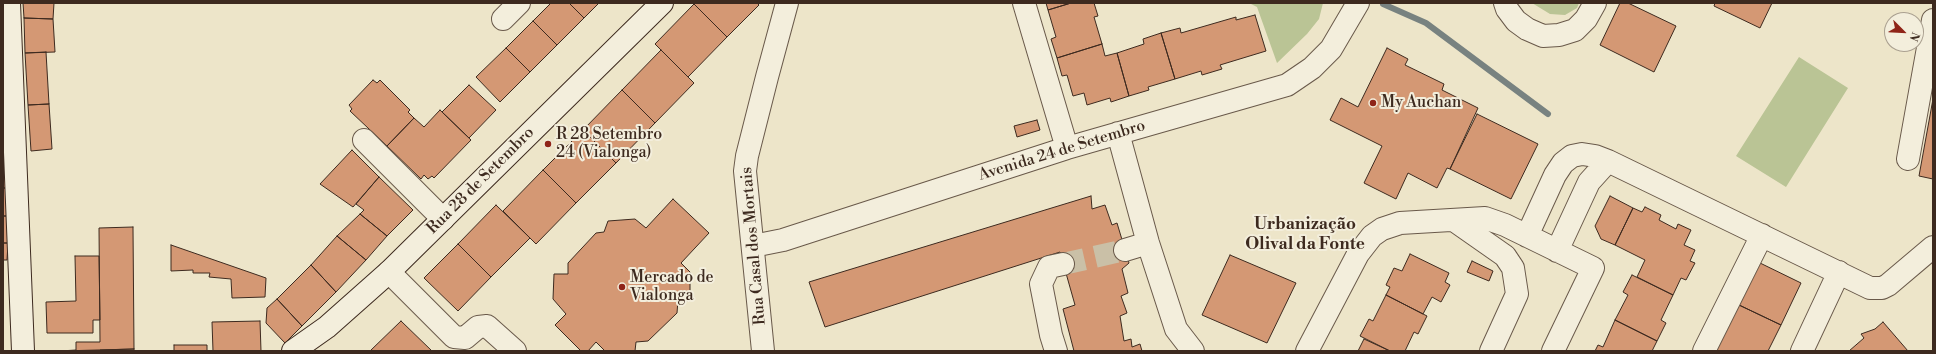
<!DOCTYPE html>
<meta charset="utf-8">
<style>
body{margin:0}
#map{position:relative;width:1936px;height:354px;overflow:hidden;background:#ede5c9;font-family:"Libre Bodoni",serif}
canvas{display:block}
.frame{position:absolute;inset:0;border:4px solid #3d2a1f;pointer-events:none}
.north{position:absolute;left:1884px;top:12px;width:40px;height:40px;box-sizing:border-box;background:#f3eedc;border:1px solid #aaa090;border-radius:50%;rotate:114deg;font-size:11px;font-weight:700;line-height:16px;text-align:center;color:#3d2a1f}
.north::after{content:'';display:block;margin:auto;width:14px;height:18px;background:#8f2418;clip-path:polygon(50% 0,100% 100%,50% 72%,0 100%)}
</style>
<div id="map">
<canvas width="1936" height="354"></canvas>
<div class="frame"></div>
<div class="north">N</div>
</div>
<script>
const g = document.querySelector('canvas').getContext('2d');
g.lineJoin = 'round';
function fill(path, color) {
  g.fillStyle = color;
  g.fill(path, 'evenodd');
}
function poly(rows) {
  const path = new Path2D();
  for (const r of rows) {
    path.moveTo(r[0], r[1]);
    for (let i = 2; i < r.length; i += 2) path.lineTo(r[i], r[i + 1]);
  }
  return path;
}
function strokePath(path, color, width, dash) {
  g.strokeStyle = color;
  g.lineWidth = width;
  g.lineCap = dash ? 'butt' : 'round';
  g.setLineDash(dash || []);
  g.stroke(path);
}
function label(font, color, halo, rows, align = 'center') {
  g.font = font + ' "Libre Bodoni",serif';
  g.lineWidth = 4;
  g.setLineDash([]);
  g.textBaseline = 'middle';
  g.strokeStyle = halo;
  g.fillStyle = color;
  for (const [text, x, y, turn = 0] of rows) {
    g.save();
    g.translate(x, y);
    g.rotate((+turn || 0) * Math.PI / 180);
    g.textAlign = isNaN(turn) ? turn : align;
    if (halo) g.strokeText(text, 0, 0);
    g.fillText(text, 0, 0);
    g.restore();
  }
}
const green = poly([
 [1249,3,1323,3,1319,19,1307,34,1277,63,1257,7],
 [1532,3,1579,3,1577,8,1565,15,1550,14],
 [1799,57,1848,88,1786,187,1736,156]
]);
const stream = poly([
 [1383,4,1426,23,1548,114]
]);
const building = poly([
 [23,3,54,3,53,19,24,18,23,3],
 [551,3,569,3,584,18,557,45,533,21,551,3],
 [569,3,599,3,584,18,569,3],
 [695,3,757,3,759,5,727,37,694,4,695,3],
 [1046,3,1071,3,1048,10,1046,3],
 [1071,3,1094,3,1098,16,1094,17,1102,44,1057,58,1051,39,1056,37,1048,10,1071,3],
 [1620,3,1628,3,1676,26,1654,72,1600,45,1620,3],
 [1715,3,1772,3,1760,28,1714,6,1715,3],
 [694,4,727,37,688,77,655,44,694,4],
 [1255,15,1266,51,1220,65,1222,69,1202,75,1201,71,1175,79,1161,33,1180,28,1181,33,1236,17,1236,20,1255,15],
 [24,18,53,19,55,52,25,53,24,18],
 [533,21,557,45,530,72,506,48,533,21],
 [1161,33,1175,79,1148,87,1149,90,1129,96,1117,53,1144,44,1143,39,1161,33],
 [1102,44,1105,56,1117,53,1129,96,1111,102,1110,98,1087,105,1084,93,1073,96,1067,75,1062,76,1057,58,1102,44],
 [506,48,530,72,500,102,476,77,506,48],
 [1387,48,1408,59,1405,65,1444,84,1442,90,1478,108,1450,169,1447,168,1437,188,1408,173,1396,199,1364,183,1382,146,1330,120,1341,98,1358,107,1387,48],
 [661,50,694,83,655,123,622,90,661,50],
 [46,52,49,104,28,105,25,53,46,52],
 [373,80,377,83,380,80,410,110,408,112,414,118,387,146,350,111,352,109,349,105,373,80],
 [469,85,496,110,469,138,442,112,469,85],
 [622,90,655,123,616,163,583,130,622,90],
 [1933,99,1933,179,1919,176,1933,99],
 [49,104,52,149,31,151,28,105,49,104],
 [440,110,471,140,434,178,432,176,428,179,424,175,421,179,387,146,414,118,424,127,440,110],
 [1477,114,1538,144,1511,199,1450,169,1477,114],
 [1037,120,1040,130,1017,137,1014,126,1037,120],
 [583,130,616,163,576,203,543,170,583,130],
 [352,150,379,177,353,207,320,184,352,150],
 [3,153,6,188,3,188,3,153],
 [543,170,576,203,536,244,503,211,543,170],
 [379,177,413,210,387,236,360,214,364,210,356,204,379,177],
 [3,188,6,188,7,216,3,216,3,188],
 [1091,196,1092,209,1105,205,1112,225,1117,223,1129,263,1122,269,1128,293,1121,296,1127,313,1120,316,1124,341,1131,339,1132,347,1140,344,1142,351,1074,351,1063,309,1075,305,1060,252,825,327,809,282,1091,196],
 [1610,196,1633,208,1615,245,1601,239,1595,226,1610,196],
 [673,199,709,233,681,263,690,272,690,301,678,300,677,313,648,341,636,342,635,351,605,351,596,342,588,351,581,351,555,325,566,314,553,299,554,274,568,274,568,263,596,233,604,232,608,221,635,219,646,228,673,199],
 [496,205,530,238,491,277,458,244,496,205],
 [1645,207,1661,215,1659,220,1676,229,1678,224,1691,230,1684,245,1695,250,1690,261,1695,263,1686,280,1681,278,1673,295,1637,277,1645,260,1615,245,1633,208,1642,212,1645,207],
 [360,214,387,236,366,260,337,236,360,214],
 [3,216,7,216,8,243,3,243,3,216],
 [133,227,134,349,60,351,76,350,76,342,100,342,99,228,133,227],
 [337,236,366,260,336,292,311,265,337,236],
 [3,243,8,243,7,260,3,260,3,243],
 [458,244,491,277,458,311,424,278,458,244],
 [171,245,266,278,265,297,232,298,231,279,209,277,210,273,193,273,193,270,171,271,171,245],
 [1410,254,1449,273,1445,282,1450,285,1441,302,1432,297,1423,314,1386,295,1390,287,1386,285,1394,268,1402,271,1410,254],
 [1230,255,1296,283,1267,343,1202,315,1230,255],
 [75,256,99,256,100,320,93,320,93,333,47,333,46,302,76,301,75,256],
 [1472,261,1493,271,1489,281,1467,272,1472,261],
 [1760,263,1801,283,1781,325,1739,305,1760,263],
 [311,265,336,292,302,326,277,299,311,265],
 [1632,275,1673,295,1661,320,1666,323,1657,341,1615,320,1628,295,1623,292,1632,275],
 [1386,295,1427,316,1418,334,1414,332,1405,351,1390,351,1360,336,1369,319,1373,321,1386,295],
 [277,299,302,326,285,343,266,323,267,308,277,299],
 [1739,305,1781,325,1768,351,1716,351,1739,305],
 [1615,320,1657,341,1652,351,1595,351,1598,345,1603,347,1615,320],
 [260,321,261,351,213,351,212,322,260,321],
 [401,321,432,351,370,351,401,321],
 [1883,322,1908,351,1849,351,1864,338,1861,334,1875,329,1883,322],
 [1364,339,1390,351,1358,351,1364,339],
 [174,345,207,345,207,351,174,351,174,345],
 [134,349,134,351,100,351,100,350,134,349]
]);
const streetTunnel = poly([
 [1063,264,1125,250]
]);
const street = poly([
 [1024,3,1067,148],
 [1505,3,1507,9,1516,21,1527,29,1543,36,1559,35,1575,30,1586,19,1595,3],
 [503,19,519,3],
 [1118,133,1148,243,1176,329,1193,351],
 [364,140,443,219],
 [1908,159,1933,20],
 [1455,221,1505,256,1513,268,1517,294,1491,351],
 [1527,236,1555,175,1563,163,1572,156,1582,154,1595,156,1608,161,1870,288,1882,288,1888,285,1933,247],
 [753,246,783,240,1067,148,1287,85,1312,68,1331,49,1358,3],
 [1125,250,1148,243],
 [1557,251,1589,182,1608,161],
 [389,272,454,337,465,338,478,327,487,326,515,351],
 [763,351,745,171,747,156,767,77,787,3],
 [1056,351,1051,335,1041,284,1049,267,1063,264],
 [1307,351,1358,254,1372,236,1382,229,1400,223,1485,218,1505,225,1593,268,1553,351],
 [1704,351,1762,235],
 [1802,351,1839,272]
]);
const secondary = poly([
 [9,3,23,351],
 [293,351,327,327,389,272,662,3]
]);
const markers = [
 [1373,103,4,"#8f2418"],
 [548,144,4,"#8f2418"],
 [622,287,4,"#8f2418"]
];
const poiNames = [
 ["My Auchan",1381,103],
 ["R 28 Setembro",556,135],
 ["24 (Vialonga)",556,153],
 ["Mercado de",630,278],
 ["Vialonga",630,296]
];
const streetNames = [
 ["Avenida 24 de Setembro",1062,151,-17],
 ["Rua 28 de Setembro",481,181,-45],
 ["Rua Casal dos Mortais",754,246,-95]
];
const neighbourhoodNames = [
 ["Urbanização",1305,225],
 ["Olival da Fonte",1305,245]
];
fill(green, '#bac495');
strokePath(stream, '#788280', 6);
fill(building, '#d49874');
strokePath(building, '#3d2a1f', 1);
strokePath(streetTunnel, '#cac0a7', 22, [22, 11]);
strokePath(street, '#69594a', 24);
strokePath(secondary, '#3d2a1f', 24);
strokePath(street, '#f3eedc', 22);
strokePath(secondary, '#f3eedc', 22);
for (const [x, y, r, color] of markers) {
  const dot = new Path2D();
  dot.arc(x, y, r, 0, 2 * Math.PI);
  g.fillStyle = color;
  g.fill(dot);
  strokePath(dot, '#f3eedc', 1.5);
}
label('16px', '#3d2a1f', '#f3eedc', poiNames, 'left');
label('16px', '#3d2a1f', '#f3eedc', streetNames);
label('bold 17px', '#3d2a1f', '#f3eedc', neighbourhoodNames);
</script>
